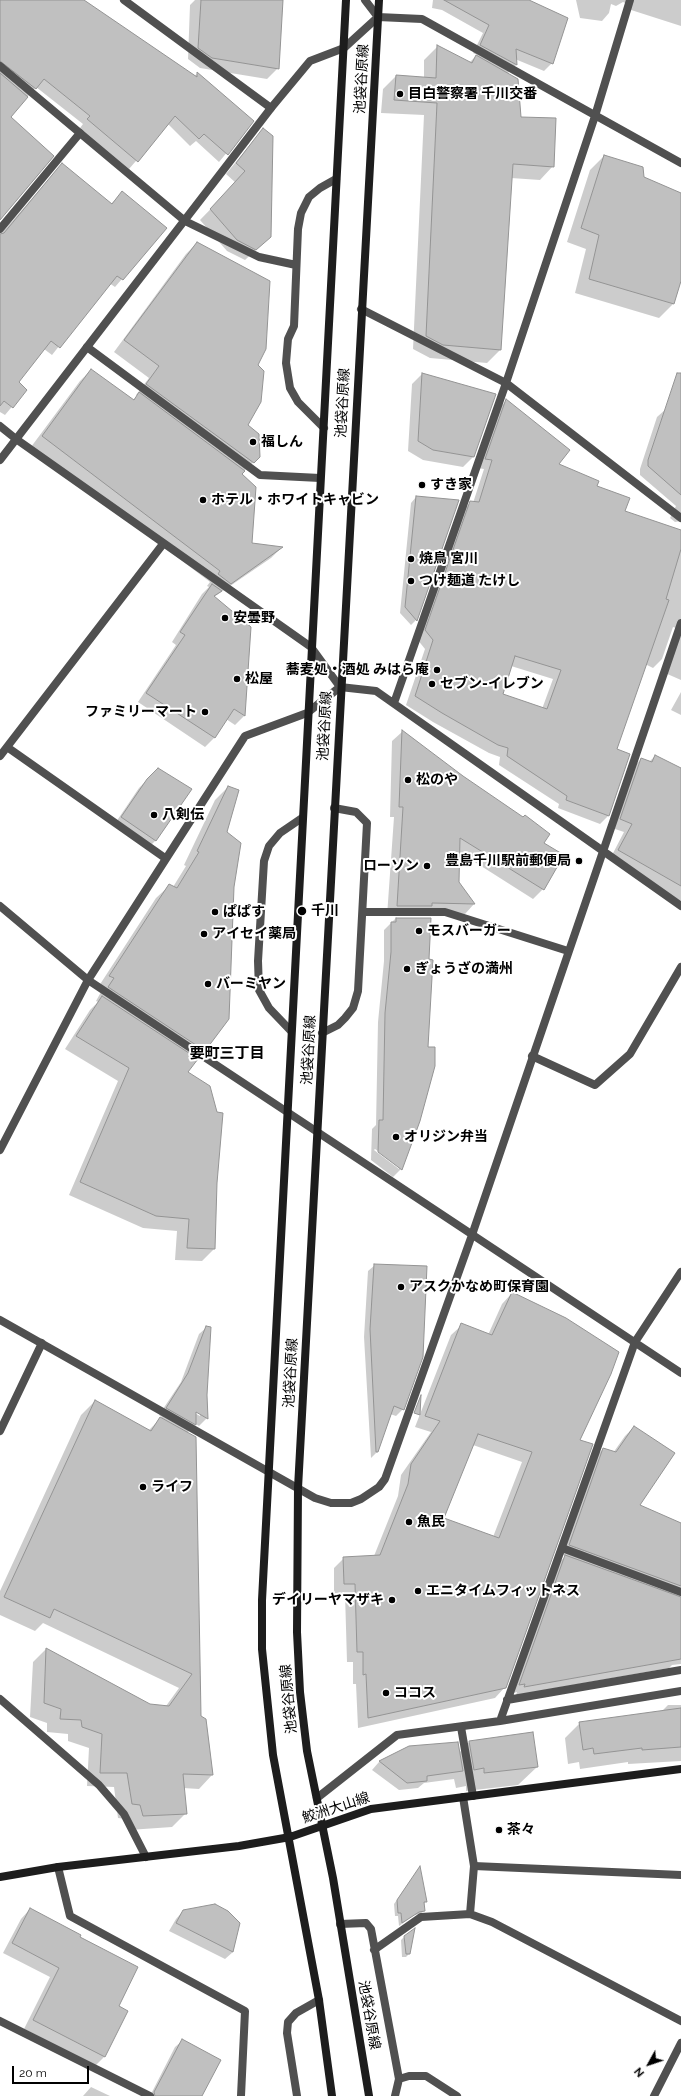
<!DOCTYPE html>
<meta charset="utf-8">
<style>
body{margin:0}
#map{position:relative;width:681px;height:2096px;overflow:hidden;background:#fff;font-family:Raleway,sans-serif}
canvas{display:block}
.north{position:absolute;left:629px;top:2044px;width:40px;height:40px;-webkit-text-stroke:3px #fff;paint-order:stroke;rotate:230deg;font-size:11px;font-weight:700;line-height:16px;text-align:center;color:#000}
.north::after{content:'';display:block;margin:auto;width:14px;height:18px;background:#000;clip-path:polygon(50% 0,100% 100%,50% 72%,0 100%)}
.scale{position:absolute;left:12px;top:2066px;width:77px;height:18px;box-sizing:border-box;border:2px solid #000;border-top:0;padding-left:5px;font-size:12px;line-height:14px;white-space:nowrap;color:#000;-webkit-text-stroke:3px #fff;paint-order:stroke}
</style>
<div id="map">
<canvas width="681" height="2096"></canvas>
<div class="north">N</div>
<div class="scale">20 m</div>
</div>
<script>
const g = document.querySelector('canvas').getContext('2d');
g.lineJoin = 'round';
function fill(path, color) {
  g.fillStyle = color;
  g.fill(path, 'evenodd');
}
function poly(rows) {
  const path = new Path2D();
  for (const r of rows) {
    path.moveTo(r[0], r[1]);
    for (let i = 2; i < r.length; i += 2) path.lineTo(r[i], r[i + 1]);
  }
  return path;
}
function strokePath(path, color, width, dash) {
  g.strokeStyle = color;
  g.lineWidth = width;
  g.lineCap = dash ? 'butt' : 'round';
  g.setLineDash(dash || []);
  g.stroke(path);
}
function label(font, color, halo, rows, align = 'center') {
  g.font = font + ' Raleway,"Noto Sans JP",sans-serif';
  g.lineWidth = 4;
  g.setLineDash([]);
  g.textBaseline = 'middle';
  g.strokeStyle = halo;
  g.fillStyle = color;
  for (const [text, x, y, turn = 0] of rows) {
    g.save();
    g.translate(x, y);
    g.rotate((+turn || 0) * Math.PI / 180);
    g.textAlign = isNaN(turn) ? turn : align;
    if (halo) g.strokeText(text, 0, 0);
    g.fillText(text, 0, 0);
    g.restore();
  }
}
const shadow = poly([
 [0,0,79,0,194,76,197,74,253,121,219,162,196,141,190,146,168,124,129,169,80,128,83,124,36,87,10,117,0,219],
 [195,0,282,0,278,68,267,79,200,68,188,59,190,5],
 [433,0,528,0,552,63,544,71,515,59,516,65,507,74,520,118,553,166,540,180,511,178,500,350,487,363,430,358,413,349,424,115,381,113,383,89,396,76,424,78,424,60,438,46,469,63,477,55,473,53,483,33,442,10,432,8],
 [576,0,681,0,681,26,628,9,627,4,623,2,616,6,611,4,609,13,602,21,580,18],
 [263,129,270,237,245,260,227,251,200,220,236,183,226,174],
 [604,156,643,178,681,194,681,278,673,304,659,318,575,293,586,249,567,242,590,170],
 [55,172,111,204,122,192,166,228,115,287,109,283,52,355,44,349,17,383,26,390,5,415,0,412,0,235],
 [197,243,257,365,247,426,259,457,241,474,251,544,281,548,271,558,214,597,250,627,244,716,235,725,226,719,214,738,205,747,138,702,176,645,172,642,202,594,209,587,207,586,210,582,31,447,80,381,91,370,133,400,137,396,136,395,149,378,114,352,186,254],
 [422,374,473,457,463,467,423,460,408,451,412,384],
 [506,401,557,464,596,486,624,511,681,538,681,680,665,673,676,628,673,627,662,659,653,668,645,664,616,750,609,815,600,824,558,808,559,804,499,765,500,757,489,753,433,722,406,705,425,649,417,639,462,511,471,502,473,503,484,469,477,468,498,409],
 [511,666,553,679,542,709,502,695],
 [666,409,681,414,681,521,675,522,670,518,676,506,640,475,640,469,657,417],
 [416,497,416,620,411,625,400,613,411,503],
 [681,692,681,715,671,710],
 [402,732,463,777,542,843,543,889,533,899,459,852,458,882,474,904,465,914,425,912,387,916,394,817,390,817,392,741],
 [655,756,681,769,681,901,610,859,624,832,612,828,632,768,641,759,649,762],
 [158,769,190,790,155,841,148,848,114,825,139,788],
 [228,787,226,832,204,1050,195,1059,187,1072,216,1183,214,1249,202,1261,175,1260,177,1231,143,1228,69,1195,118,1081,65,1049,90,1010,98,1002,96,1001,101,992,97,989,156,898,170,885,173,887,186,866,184,865,215,800],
 [396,918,428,960,427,1048,419,1121,401,1169,393,1177,371,1160,372,1129,376,1125,378,1022,384,961,384,930],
 [375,1149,399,1166,399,1169,374,1150],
 [375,1265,403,1409,396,1416,390,1414,377,1452,371,1458,364,1337,368,1271],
 [512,1293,578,1440,505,1687,495,1698,358,1728,356,1684,353,1684,353,1662,347,1662,345,1594,334,1594,334,1568,344,1558,374,1556,398,1496,401,1475,431,1432,415,1427,451,1335,462,1325,488,1335,502,1304],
 [473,1445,522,1462,493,1537,443,1519],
 [207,1327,207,1418,199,1426,196,1424,187,1433,200,1716,212,1775,199,1789,183,1788,186,1813,172,1827,129,1830,126,1819,118,1818,114,1787,87,1786,89,1748,68,1741,68,1734,47,1732,47,1723,30,1717,33,1662,46,1649,150,1705,166,1706,179,1688,43,1623,35,1631,0,1615,0,1591,81,1415,95,1401,148,1431,162,1417,159,1415,181,1382,199,1334],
 [192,1409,200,1413,200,1416,191,1411],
 [634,1427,639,1506,681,1524,681,1664,672,1665,669,1668,516,1695,517,1692,510,1694,556,1565,566,1556,560,1554,594,1458,603,1449,613,1453,625,1436],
 [668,1705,681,1705,681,1761,628,1764,628,1762,580,1769,579,1762,568,1764,565,1738,580,1723,661,1712],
 [469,1742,537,1767,518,1785,466,1791,466,1786,456,1788,454,1779,424,1783,418,1788,399,1790,372,1770,379,1762,409,1747,459,1753],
 [417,1871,426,1901,423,1904,424,1911,420,1914,414,1915,399,1926,398,1916,395,1916,394,1904],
 [30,1909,78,1937,117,2006,127,2011,104,2057,95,2066,24,2029,50,1977,3,1953,21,1919],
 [183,1911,239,1923,233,1952,225,1959,169,1931,176,1919],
 [404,1937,410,1953,406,1957,402,1957,401,1940],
 [182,2041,201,2096,150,2096,175,2047],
 [91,2087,110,2096,83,2096]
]);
const building = poly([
 [0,0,84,0,197,77,197,72,254,121,228,155,204,134,199,139,175,116,138,162,87,119,90,116,44,79,36,89,0,61,0,0],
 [201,0,283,0,279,69,212,58,198,48,201,0],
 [444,0,529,0,568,18,553,64,516,49,517,65,480,45,489,25,444,0],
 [437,45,472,63,476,55,518,79,521,117,556,118,554,167,513,164,501,350,443,345,426,336,437,103,394,100,396,75,436,78,437,45],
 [0,73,28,97,11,117,54,156,0,220,0,73],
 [263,128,273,136,271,237,256,250,237,240,210,209,245,171,236,163,263,128],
 [604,155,643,167,644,177,681,193,681,281,674,304,589,279,599,235,581,228,604,155],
 [62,163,112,204,122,191,167,228,123,280,117,276,60,348,51,341,19,382,27,390,13,408,4,401,0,406,0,234,4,233,62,163],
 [197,242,270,281,266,349,258,365,264,371,261,402,248,425,259,434,260,457,254,463,146,384,159,366,124,340,197,242],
 [91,369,134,400,139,392,245,471,242,474,256,487,252,543,283,547,231,584,218,574,220,571,42,436,91,369],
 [422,373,496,394,474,457,433,450,418,441,422,373],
 [677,373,681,373,681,495,648,466,648,460,677,373],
 [506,399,570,450,559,464,599,481,597,486,630,498,625,511,681,530,681,549,666,599,669,600,617,749,630,754,609,816,566,800,567,796,507,756,508,748,498,745,442,713,415,696,433,640,425,630,470,501,479,502,492,460,485,459,506,399],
 [515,656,561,670,547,709,503,694,515,656],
 [416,496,459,500,417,621,405,607,416,496],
 [212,584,222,591,214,596,251,627,245,716,234,709,215,738,146,693,185,635,180,632,212,584],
 [402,730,463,776,523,817,525,815,550,834,544,843,564,855,544,890,460,838,459,882,475,904,432,903,432,906,397,906,403,807,399,807,402,730],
 [655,755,681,768,681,886,618,850,632,824,620,819,641,758,652,762,655,755],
 [158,768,192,789,156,841,121,817,147,779,158,768],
 [228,786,239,790,227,832,241,843,234,887,229,1019,205,1051,108,987,114,978,109,976,169,884,177,888,199,852,197,851,228,786],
 [396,918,431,918,429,959,433,960,428,1047,435,1047,435,1066,420,1121,402,1170,378,1152,379,1120,383,1120,385,1013,391,952,391,922,396,922,396,918],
 [102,996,198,1059,188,1072,210,1086,217,1112,223,1113,217,1183,215,1249,187,1248,189,1219,156,1216,80,1182,129,1068,76,1036,102,996],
 [374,1264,427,1266,423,1357,404,1410,394,1406,378,1452,376,1452,370,1329,374,1264],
 [512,1292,566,1318,619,1352,611,1374,580,1440,593,1444,506,1688,368,1718,366,1674,363,1675,363,1652,357,1652,355,1584,344,1584,343,1557,380,1555,408,1484,411,1464,440,1421,425,1416,461,1323,492,1335,512,1292],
 [478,1434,532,1452,499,1538,444,1518,478,1434],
 [206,1326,211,1327,207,1395,208,1419,196,1412,196,1425,166,1408,188,1373,206,1326],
 [421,1395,420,1415,414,1413,421,1395],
 [95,1400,151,1431,160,1417,196,1437,201,1716,206,1719,213,1775,183,1774,187,1814,143,1816,140,1805,132,1804,127,1773,100,1773,102,1734,82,1727,81,1720,60,1719,61,1709,44,1703,46,1648,150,1704,169,1706,192,1674,54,1609,50,1618,4,1597,95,1400],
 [634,1426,675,1453,640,1505,681,1523,681,1586,569,1545,603,1448,616,1452,634,1426],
 [565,1555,681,1597,681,1659,524,1687,525,1684,519,1685,565,1555],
 [681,1708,681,1747,642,1750,642,1748,594,1754,593,1748,583,1750,579,1722,681,1708],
 [533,1732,538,1767,484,1773,484,1768,474,1770,469,1741,533,1732],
 [458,1742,463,1771,427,1776,427,1781,407,1783,379,1761,409,1746,458,1742],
 [420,1866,427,1902,424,1902,425,1911,419,1912,402,1923,401,1913,398,1913,397,1900,420,1866],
 [215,1904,228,1911,240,1923,233,1952,176,1923,183,1910,215,1904],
 [30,1908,81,1935,80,1937,138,1967,119,2006,128,2011,105,2057,33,2020,59,1968,12,1943,30,1908],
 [415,1928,410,1954,406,1954,404,1936,415,1928],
 [182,2039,221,2060,202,2096,155,2096,154,2092,182,2039]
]);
const lane = poly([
 [124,0,271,108],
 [0,229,80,133],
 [87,347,260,475,320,478],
 [363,912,445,912,568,951],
 [532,1056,595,1085,630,1054,681,967],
 [562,1548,681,1592],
 [461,1727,473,1796],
 [474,1866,681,1875]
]);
const street = poly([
 [365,0,378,17,422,19,681,163],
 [0,66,185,221,259,257,296,265],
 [361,309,506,383,681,518],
 [0,426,16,439,311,647,340,687,376,691,681,906],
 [324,428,298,402,290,388,286,363,288,339,294,326,298,229,301,213,309,197,320,188,336,179],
 [0,460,271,108,310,61,344,48,378,17],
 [394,703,506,383,595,116,630,0],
 [7,747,165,858],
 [0,756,163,544],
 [0,906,88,980,681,1373],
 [291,1031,269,1008,259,990,258,961,264,861,269,846,280,833,302,818],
 [322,1033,338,1025,345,1018,353,1008,358,991,367,823,356,812,334,808],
 [0,1150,88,980,245,736,307,713,340,687],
 [0,1320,315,1498,331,1503,351,1503,361,1499,379,1487,385,1479,472,1235,681,623],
 [0,1431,42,1343],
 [0,1699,99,1785,124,1814,146,1857],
 [507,1700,681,1670],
 [500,1721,635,1342,681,1272],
 [463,1797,474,1866,470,1914],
 [317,1798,397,1735,500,1721,681,1691],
 [58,1867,70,1916,245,2011,241,2096],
 [340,1924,366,1923,371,1929,399,2079,395,2096],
 [374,1950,421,1917,470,1914,492,1922,681,2021],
 [0,2021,150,2096],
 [399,2079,409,2076,426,2076,457,2096],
 [297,2096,287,2033,288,2022,296,2013,319,2000],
 [654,2096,681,2043]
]);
const secondary = poly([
 [0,1877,58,1867,239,1846,290,1837,371,1809,681,1769],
 [332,2096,319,2000,273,1755,262,1649,262,1600,346,0],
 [369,2096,333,1878,307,1751,300,1692,297,1632,298,1488,379,0]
]);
const markers = [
 [400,94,4,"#000"],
 [253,442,4,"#000"],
 [422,485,4,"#000"],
 [203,500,4,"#000"],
 [411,559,4,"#000"],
 [411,581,4,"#000"],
 [225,618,4,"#000"],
 [437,670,4,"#000"],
 [237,679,4,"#000"],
 [432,684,4,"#000"],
 [205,712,4,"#000"],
 [408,780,4,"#000"],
 [154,815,4,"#000"],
 [579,861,4,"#000"],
 [427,866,4,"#000"],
 [302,911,5,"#000"],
 [215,912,4,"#000"],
 [419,931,4,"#000"],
 [204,934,4,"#000"],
 [407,969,4,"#000"],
 [208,984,4,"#000"],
 [396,1137,4,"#000"],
 [401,1287,4,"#000"],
 [143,1487,4,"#000"],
 [409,1522,4,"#000"],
 [418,1591,4,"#000"],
 [392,1600,4,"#000"],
 [386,1693,4,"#000"],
 [499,1830,4,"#000"]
];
const streetNames = [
 ["池袋谷原線",362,79,-87],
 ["池袋谷原線",343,403,-87],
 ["池袋谷原線",325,726,-87],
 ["池袋谷原線",309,1050,-87],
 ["池袋谷原線",291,1373,-87],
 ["池袋谷原線",289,1699,-95],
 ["鮫洲大山線",336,1808,-18],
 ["池袋谷原線",369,2015,80]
];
const poiNames = [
 ["目白警察署 千川交番",408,94],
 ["福しん",261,442],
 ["すき家",430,485],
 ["ホテル・ホワイトキャビン",211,500],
 ["焼鳥 宮川",419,559],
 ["つけ麺道 たけし",419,581],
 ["安曇野",233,618],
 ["蕎麦処・酒処 みはら庵",429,670,"right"],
 ["松屋",245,679],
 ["セブン-イレブン",440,684],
 ["ファミリーマート",197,712,"right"],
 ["松のや",416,780],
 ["八剣伝",162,815],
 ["豊島千川駅前郵便局",571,861,"right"],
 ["ローソン",419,866,"right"],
 ["千川",311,911],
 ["ぱぱす",223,912],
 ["モスバーガー",427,931],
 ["アイセイ薬局",212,934],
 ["ぎょうざの満州",415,969],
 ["バーミヤン",216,984],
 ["オリジン弁当",404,1137],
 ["アスクかなめ町保育園",409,1287],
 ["ライフ",151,1487],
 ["魚民",417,1522],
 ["エニタイムフィットネス",426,1591],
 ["デイリーヤマザキ",384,1600,"right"],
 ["ココス",394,1693],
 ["茶々",507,1830]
];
const neighbourhoodNames = [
 ["要町三丁目",227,1053]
];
fill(shadow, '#0003');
fill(building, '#c0c0c0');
strokePath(building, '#949494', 1);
strokePath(lane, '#505050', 8);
strokePath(street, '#505050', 8);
strokePath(secondary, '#1d1d1d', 8);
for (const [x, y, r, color] of markers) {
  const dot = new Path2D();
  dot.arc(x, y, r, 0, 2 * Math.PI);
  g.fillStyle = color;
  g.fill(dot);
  strokePath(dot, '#fff', 1.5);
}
label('14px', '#000', '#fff', streetNames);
label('bold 14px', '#000', '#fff', poiNames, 'left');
label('bold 15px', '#000', '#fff', neighbourhoodNames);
</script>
